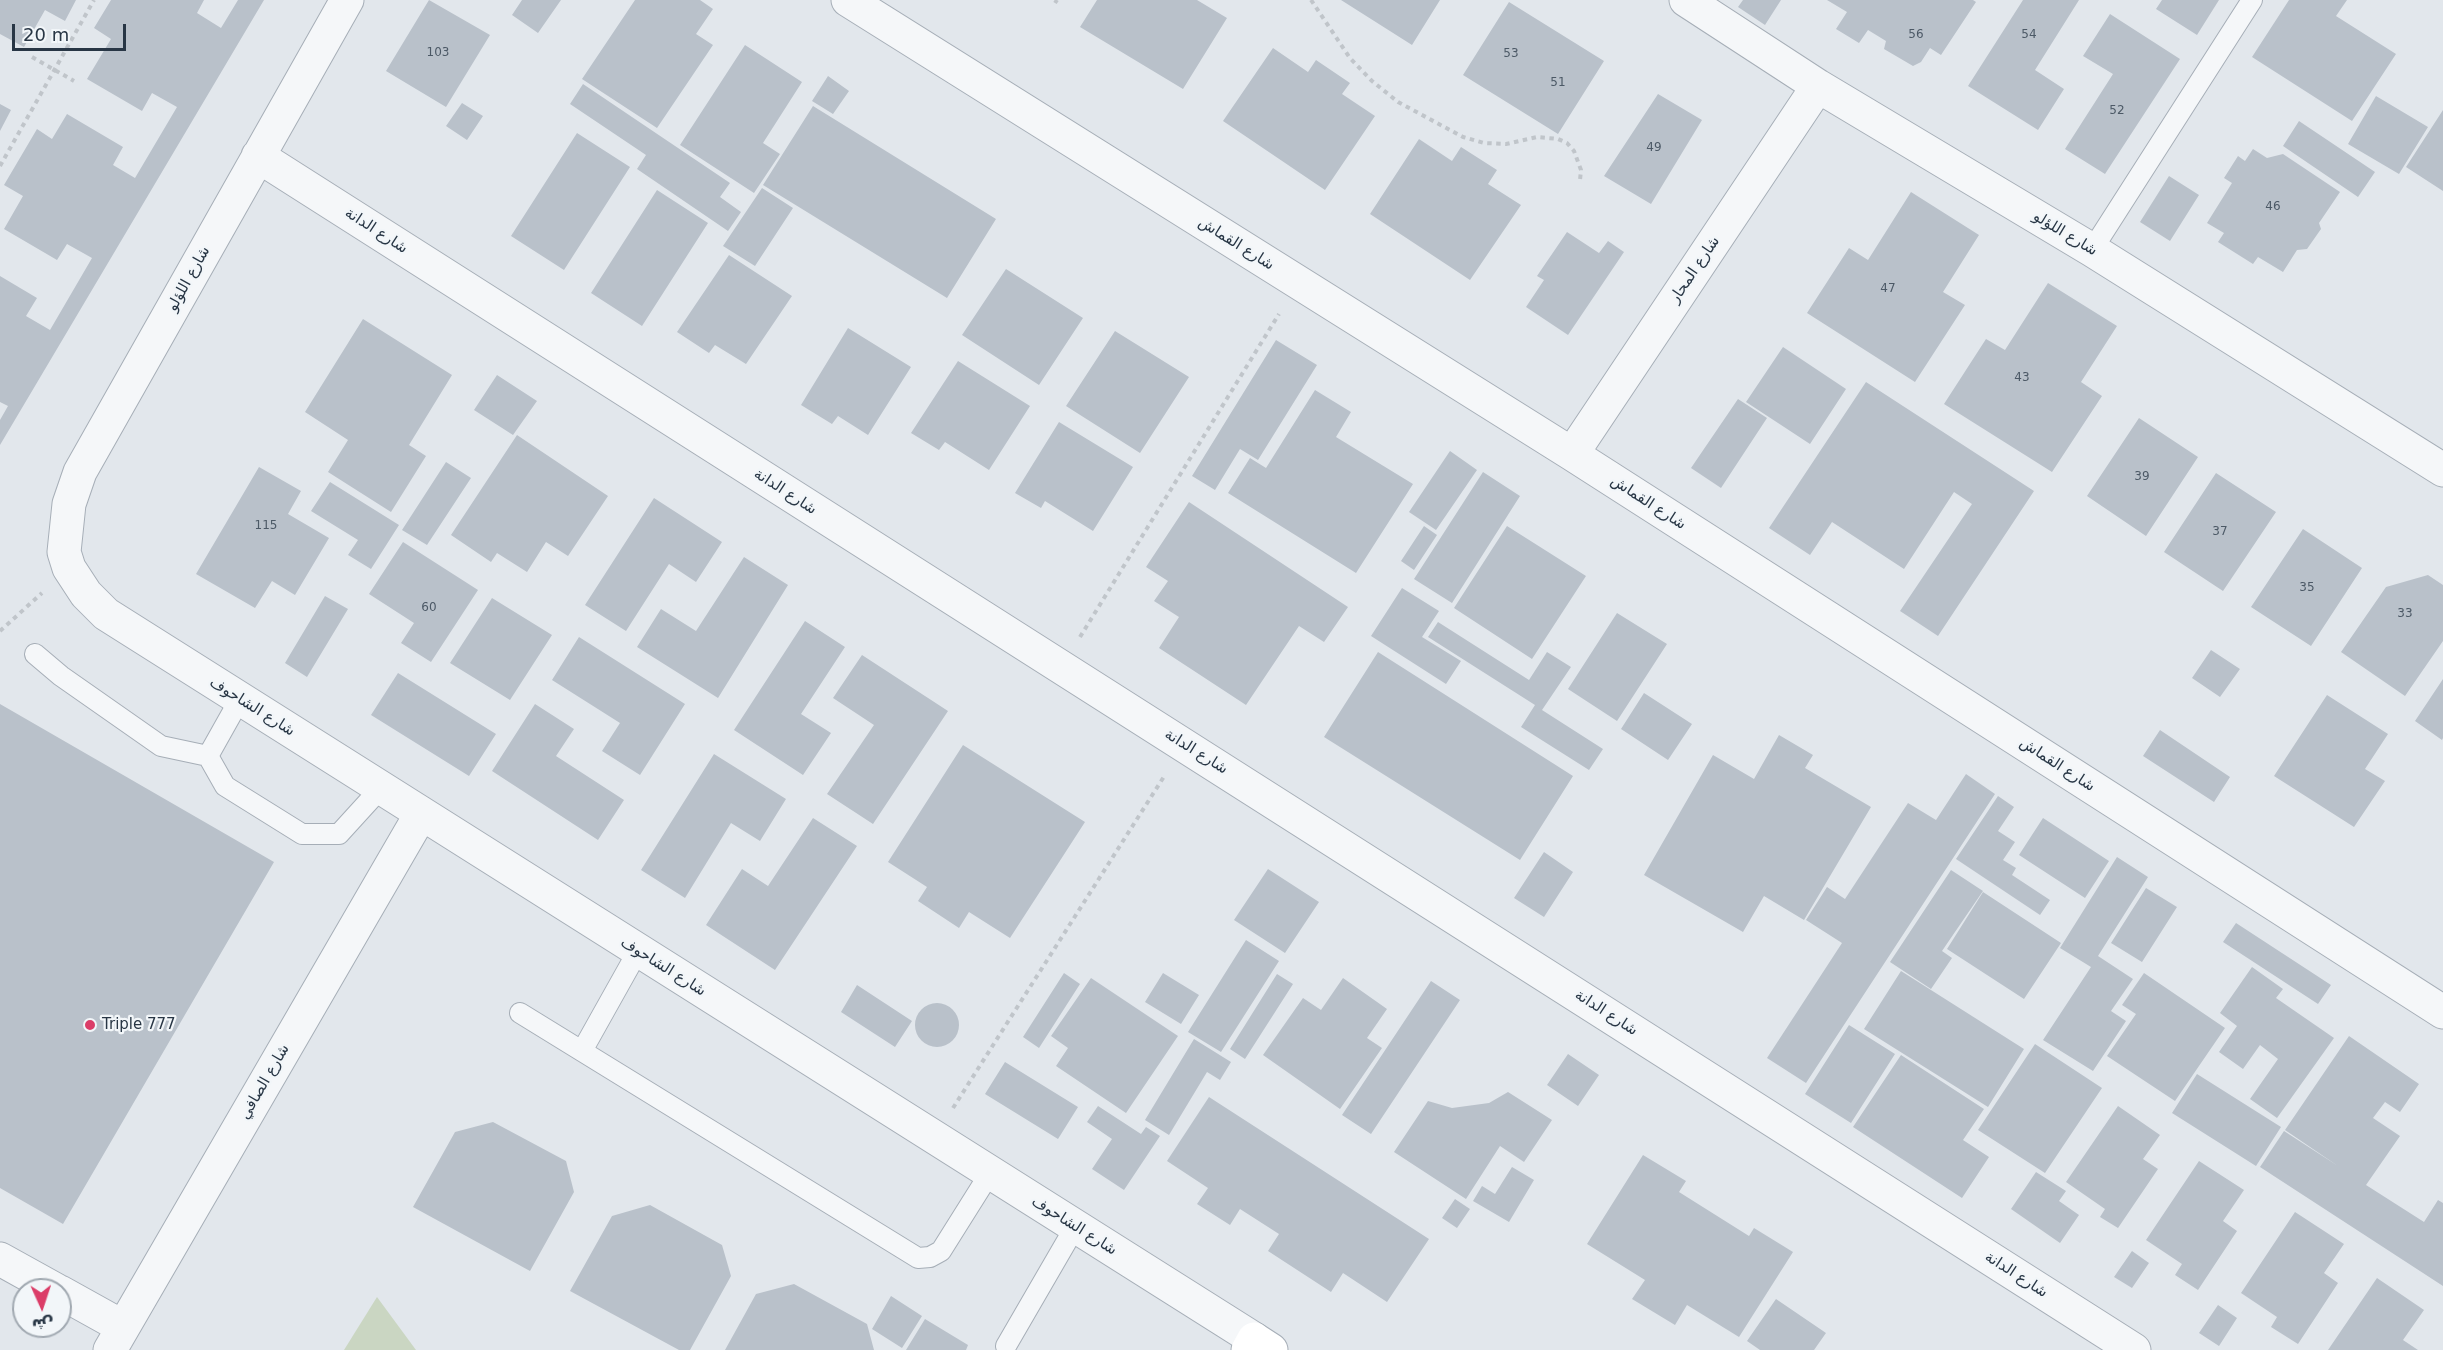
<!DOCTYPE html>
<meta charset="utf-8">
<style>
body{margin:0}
#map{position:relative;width:2443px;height:1350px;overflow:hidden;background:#e2e7ec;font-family:"DejaVu Sans","Noto Sans Arabic",sans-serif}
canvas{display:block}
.north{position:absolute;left:12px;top:1278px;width:60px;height:60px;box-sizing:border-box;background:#f2f6f9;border:2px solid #a1a9b1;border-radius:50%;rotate:177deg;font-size:16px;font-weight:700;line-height:24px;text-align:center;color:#283645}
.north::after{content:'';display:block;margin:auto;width:21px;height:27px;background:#db3d68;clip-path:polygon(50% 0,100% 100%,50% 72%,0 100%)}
.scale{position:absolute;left:12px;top:24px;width:114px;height:27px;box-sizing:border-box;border:3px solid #283645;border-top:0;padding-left:8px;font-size:18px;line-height:21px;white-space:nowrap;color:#283645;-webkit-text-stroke:4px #f2f6f9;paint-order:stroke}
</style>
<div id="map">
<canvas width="2443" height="1350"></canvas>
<div class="north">ش</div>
<div class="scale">20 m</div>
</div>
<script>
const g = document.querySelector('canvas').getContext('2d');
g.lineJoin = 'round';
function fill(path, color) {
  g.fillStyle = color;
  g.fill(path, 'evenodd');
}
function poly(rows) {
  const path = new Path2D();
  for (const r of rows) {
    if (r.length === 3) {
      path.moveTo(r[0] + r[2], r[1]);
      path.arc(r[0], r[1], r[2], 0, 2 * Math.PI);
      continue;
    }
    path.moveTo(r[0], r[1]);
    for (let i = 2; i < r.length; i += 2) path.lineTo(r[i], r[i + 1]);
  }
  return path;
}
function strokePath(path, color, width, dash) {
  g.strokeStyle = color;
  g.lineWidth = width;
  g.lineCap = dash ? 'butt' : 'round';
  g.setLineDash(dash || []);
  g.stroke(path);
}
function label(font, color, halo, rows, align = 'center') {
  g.font = font + ' "DejaVu Sans","Noto Sans Arabic",sans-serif';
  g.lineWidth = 4.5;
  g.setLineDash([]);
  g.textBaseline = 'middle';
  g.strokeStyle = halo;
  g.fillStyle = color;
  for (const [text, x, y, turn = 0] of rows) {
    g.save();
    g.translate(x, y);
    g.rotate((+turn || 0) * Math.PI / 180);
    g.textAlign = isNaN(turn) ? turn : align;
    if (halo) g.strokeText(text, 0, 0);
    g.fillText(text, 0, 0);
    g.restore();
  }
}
const green = poly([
 [377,1297,416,1350,344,1350]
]);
const building = poly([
 [0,0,76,0,65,21,45,10,24,47,0,34],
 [111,0,204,0,197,13,221,28,238,0,264,0,0,445,0,420,8,406,0,402,0,276,37,298,26,316,50,330,92,258,67,244,57,260,4,229,23,196,4,185,37,129,52,139,67,114,123,147,113,165,135,178,177,107,152,93,142,111,87,79,111,39,94,28],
 [429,0,490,35,446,107,386,71],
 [522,0,561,0,538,33,512,15],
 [635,0,700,0,713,9,696,34,713,45,657,128,582,79],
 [1097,0,1197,0,1227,18,1183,89,1080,27],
 [1341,0,1440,0,1412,45],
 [1743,0,1781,0,1765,25,1738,7],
 [1827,0,1973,0,1976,2,1941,55,1930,48,1921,62,1913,66,1884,49,1886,41,1868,30,1859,43,1836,29,1847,12],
 [2023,0,2079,0,2035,70,2064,89,2038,130,1968,86],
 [2162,0,2219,0,2197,35,2156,9],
 [2289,0,2347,0,2336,16,2396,54,2352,121,2252,57],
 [1509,2,1604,61,1558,134,1463,75],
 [2110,14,2180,59,2105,174,2065,149,2113,74,2083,56],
 [745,45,802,82,763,143,780,154,754,193,680,145],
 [1273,48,1308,72,1316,60,1350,83,1342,94,1375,116,1325,190,1223,121],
 [828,76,849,91,833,114,812,101],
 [583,84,730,183,720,197,741,212,728,231,637,169,646,155,570,104],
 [1658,94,1702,120,1651,204,1604,176],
 [2376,96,2428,127,2399,174,2348,144],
 [462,103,483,116,467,140,446,126],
 [0,104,11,110,0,131],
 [813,106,996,219,947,298,763,185],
 [2443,110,2443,191,2406,167],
 [2299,121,2375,172,2358,197,2283,146],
 [577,133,630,167,564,270,511,236],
 [1419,139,1452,161,1461,147,1497,170,1488,184,1521,205,1470,280,1370,214],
 [2253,149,2267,158,2283,154,2340,192,2319,223,2321,229,2307,249,2297,250,2283,272,2258,257,2253,264,2218,242,2224,233,2207,223,2232,183,2224,178,2238,156,2245,161],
 [2169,176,2199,195,2170,241,2140,222],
 [762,188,793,208,755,266,723,246],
 [657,190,708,223,642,326,591,293],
 [1911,192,1979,235,1943,292,1965,305,1915,382,1807,313,1849,248,1868,260],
 [1567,232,1599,253,1608,241,1624,252,1568,335,1526,307,1544,280,1537,276],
 [729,255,792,296,746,364,715,345,709,353,677,332],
 [1006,269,1083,318,1039,385,962,335],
 [2048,283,2117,326,2081,382,2102,396,2052,472,1944,404,1986,339,2005,350],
 [363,319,452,375,409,445,426,456,391,512,328,472,348,440,305,412],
 [848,328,911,367,868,435,838,416,832,424,801,405],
 [1115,331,1189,377,1140,453,1066,406],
 [1276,340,1317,365,1258,460,1240,449,1215,490,1192,476],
 [1783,347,1846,389,1810,444,1746,402],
 [958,361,1030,406,989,470,945,442,939,450,911,433],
 [497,375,537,401,513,435,474,410],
 [1866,382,2034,491,1938,636,1900,611,1972,504,1954,492,1904,569,1832,522,1810,555,1769,528],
 [1315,390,1351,412,1336,437,1413,484,1356,573,1228,493,1250,458,1266,468],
 [1738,399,1767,418,1721,488,1691,468],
 [2139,418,2198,457,2146,536,2087,496],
 [1059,422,1133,467,1093,531,1045,501,1041,508,1015,493],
 [517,435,608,496,568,556,546,542,527,572,497,553,491,562,451,535],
 [1450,451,1477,470,1436,530,1409,512],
 [446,462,471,478,427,545,402,530],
 [259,467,301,491,288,514,329,538,295,595,272,581,255,608,196,574],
 [1483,472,1520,496,1452,603,1414,579],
 [2216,473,2276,512,2223,591,2164,552],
 [330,482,399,525,371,569,348,555,358,540,311,511],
 [654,498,722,542,696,582,669,564,626,631,585,605],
 [1189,502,1348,607,1324,642,1299,626,1246,705,1159,648,1179,617,1154,601,1168,581,1146,567],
 [1424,526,1437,535,1414,570,1401,561],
 [1507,526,1586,576,1532,659,1454,608],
 [2303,529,2362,568,2311,646,2251,607],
 [403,542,478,590,431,662,401,643,414,623,369,594],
 [744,557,788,585,718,698,637,647,661,609,696,631],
 [2428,575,2443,585,2443,641,2405,696,2341,652,2386,587],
 [1402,588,1439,611,1422,637,1461,661,1446,684,1371,636],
 [325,596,348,609,307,677,285,663],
 [492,598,552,635,510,700,450,663],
 [1617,613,1667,644,1617,721,1568,689],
 [805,621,845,647,801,714,831,733,803,775,734,730],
 [1438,622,1529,680,1547,652,1571,667,1542,710,1603,749,1589,770,1521,727,1535,705,1428,637],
 [579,637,685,704,640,775,602,751,620,723,552,680],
 [2211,650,2240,669,2220,697,2192,678],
 [1378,652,1573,776,1520,860,1324,737],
 [862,655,948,711,873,824,827,794,874,725,833,698],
 [398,673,496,734,469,776,371,715],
 [2443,679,2443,738,2442,740,2415,721],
 [1644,693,1692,724,1668,760,1621,729],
 [2327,695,2388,734,2365,769,2385,781,2354,827,2274,776],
 [0,704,274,862,63,1224,0,1188],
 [535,704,574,729,556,756,624,800,598,840,492,771],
 [2160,730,2230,777,2214,802,2143,756],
 [1779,735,1813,755,1805,768,1871,807,1804,920,1764,896,1743,932,1644,875,1713,755,1754,779],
 [963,745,1085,822,1010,938,969,912,959,928,918,901,927,887,888,862],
 [714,754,786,799,760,841,731,823,685,898,641,870],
 [1966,774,1995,794,1806,1083,1767,1058,1842,943,1806,920,1827,887,1845,899,1908,803,1936,820],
 [1998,796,2014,807,1998,831,2015,842,2003,860,2016,868,2012,875,2050,900,2040,915,1956,859],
 [813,818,857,846,775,970,706,925,742,869,768,886],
 [2043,818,2109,861,2085,898,2019,855],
 [1544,852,1573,872,1544,917,1514,898],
 [2117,857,2148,877,2098,956,2133,979,2111,1011,2126,1021,2093,1071,2043,1040,2091,967,2060,948],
 [1268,869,1319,902,1285,953,1234,920],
 [1951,870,1983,891,1942,951,1952,958,1931,989,1890,962],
 [2146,888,2177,907,2142,962,2111,943],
 [1983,892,2061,943,2024,999,1947,949],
 [2236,923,2331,985,2318,1004,2223,942],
 [1246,940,1279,961,1221,1052,1188,1032],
 [2252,967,2283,989,2276,998,2334,1038,2277,1118,2250,1099,2278,1059,2260,1045,2243,1069,2219,1052,2237,1026,2220,1013],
 [1901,971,2024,1049,1988,1107,1864,1029],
 [1064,973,1080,984,1039,1048,1023,1037],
 [1163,973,1199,995,1181,1024,1145,1002],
 [2144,973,2225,1028,2175,1101,2107,1056,2136,1014,2122,1005],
 [1277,974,1293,984,1245,1059,1230,1049],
 [1091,978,1178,1036,1126,1113,1056,1066,1068,1048,1051,1036],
 [1343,978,1387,1009,1367,1038,1382,1048,1340,1109,1263,1055,1303,998,1321,1010],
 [1431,981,1460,1000,1371,1134,1342,1115],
 [857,985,912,1021,895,1047,841,1012],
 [937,1025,22],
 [1849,1025,1895,1054,1851,1123,1805,1094],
 [2349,1036,2419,1084,2400,1112,2385,1102,2373,1118,2400,1136,2366,1185,2424,1222,2438,1200,2443,1203,2443,1286,2260,1167,2284,1131,2338,1166,2285,1130],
 [1194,1039,1231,1062,1220,1080,1207,1072,1169,1135,1145,1120],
 [2035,1044,2102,1088,2045,1173,1978,1130],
 [1568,1054,1599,1075,1578,1106,1547,1085],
 [1901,1055,1984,1109,1963,1140,1989,1157,1962,1198,1853,1127],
 [1005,1062,1078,1107,1058,1139,985,1094],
 [2197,1074,2281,1127,2256,1166,2172,1113],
 [1508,1092,1552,1120,1524,1162,1500,1146,1466,1199,1394,1152,1428,1101,1452,1108,1489,1103],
 [1209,1097,1429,1239,1387,1302,1343,1273,1331,1292,1268,1251,1279,1234,1240,1209,1230,1225,1197,1204,1208,1188,1167,1161],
 [1098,1106,1141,1134,1146,1127,1160,1136,1124,1190,1092,1169,1112,1139,1087,1122],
 [2118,1106,2160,1135,2143,1159,2158,1169,2118,1228,2100,1217,2105,1209,2066,1182],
 [493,1122,566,1161,574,1192,530,1271,413,1207,455,1132],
 [1643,1155,1686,1181,1679,1192,1749,1236,1754,1228,1793,1252,1739,1337,1687,1305,1675,1325,1632,1299,1645,1280,1587,1244],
 [2199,1161,2244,1190,2223,1221,2237,1231,2198,1290,2175,1275,2182,1264,2146,1240],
 [1512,1167,1534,1180,1509,1222,1473,1201,1482,1186,1495,1194],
 [2036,1172,2066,1191,2059,1201,2079,1215,2060,1243,2011,1209],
 [1455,1199,1470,1209,1457,1228,1442,1218],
 [650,1205,722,1245,731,1276,690,1350,679,1350,570,1291,612,1216],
 [2295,1212,2344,1244,2324,1273,2338,1283,2298,1344,2271,1327,2277,1317,2241,1293],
 [2132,1251,2149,1263,2132,1288,2114,1277],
 [2377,1278,2424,1310,2403,1340,2418,1350,2328,1350],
 [794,1284,867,1324,874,1350,725,1350,756,1294],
 [891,1296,922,1316,902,1348,872,1329],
 [1776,1299,1826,1333,1814,1350,1760,1350,1747,1341],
 [2218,1305,2237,1318,2219,1346,2199,1333],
 [925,1319,968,1345,966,1350,906,1350]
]);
const path = poly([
 [1311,0,1350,58,1372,81,1398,102,1463,137,1484,143,1506,144,1537,137,1558,139,1567,143,1574,151,1581,170,1580,180],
 [1055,3,1057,0],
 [32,57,74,81],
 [0,166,94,0],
 [0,631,42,593],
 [1080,637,1279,314],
 [953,1108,1165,775]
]);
const lane = poly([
 [2092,250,2252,0],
 [35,654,61,676,161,746,208,756],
 [240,699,208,756,225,786,302,834,339,834,380,789],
 [520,1013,918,1258,930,1257,941,1251,990,1173],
 [582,1051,638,951],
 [1006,1346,1075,1227]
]);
const street = poly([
 [347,0,80,472,69,504,64,552,69,568,86,594,106,614,1254,1339],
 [848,0,1572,454,2443,1012],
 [1686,0,1818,86,2092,250,2443,470],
 [258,156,2134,1350],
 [1572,454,1818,86],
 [0,1259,56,1290],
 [60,1292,123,1327],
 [110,1350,421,814]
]);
const secondary = poly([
 [1248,1350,1254,1339,1271,1350]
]);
const markers = [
 [90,1025,6,"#db3d68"]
];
const numberNames = [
 ["56",1916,35],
 ["54",2029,35],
 ["103",438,53],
 ["53",1511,54],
 ["51",1558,83],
 ["52",2117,111],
 ["49",1654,148],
 ["46",2273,207],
 ["47",1888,289],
 ["43",2022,378],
 ["39",2142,477],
 ["115",266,526],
 ["37",2220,532],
 ["35",2307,588],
 ["60",429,608],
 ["33",2405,614]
];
const streetNames = [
 ["شارع الدانة",376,231,33],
 ["شارع اللؤلو",2065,234,31],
 ["شارع القماش",1236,244,32],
 ["شارع المحار",1695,270,-56],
 ["شارع اللؤلو",189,279,-61],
 ["شارع الدانة",785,492,33],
 ["شارع القماش",1648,503,33],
 ["شارع الشاحوف",252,707,32],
 ["شارع الدانة",1196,752,32],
 ["شارع القماش",2057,765,33],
 ["شارع الشاحوف",663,967,32],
 ["شارع الدانة",1606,1013,33],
 ["شارع الصافي",265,1082,-60],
 ["شارع الشاحوف",1074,1226,32],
 ["شارع الدانة",2016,1275,33]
];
const poiNames = [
 ["Triple 777",102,1025]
];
fill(green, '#cad6c2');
fill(building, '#b9c1ca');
strokePath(lane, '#a6aeb7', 22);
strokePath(street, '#a6aeb7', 35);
strokePath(secondary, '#a6aeb7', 35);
strokePath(path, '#c0c5ca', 4, [4.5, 4.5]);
strokePath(lane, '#f5f7f9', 20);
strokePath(street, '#f5f7f9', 33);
strokePath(secondary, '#fff', 33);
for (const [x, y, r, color] of markers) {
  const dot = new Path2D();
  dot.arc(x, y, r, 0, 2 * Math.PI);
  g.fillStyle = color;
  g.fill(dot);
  strokePath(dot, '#f2f6f9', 2);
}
label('12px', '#4c5966', null, numberNames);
label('15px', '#283645', '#f2f6f9', streetNames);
label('15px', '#283645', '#f2f6f9', poiNames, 'left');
</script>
